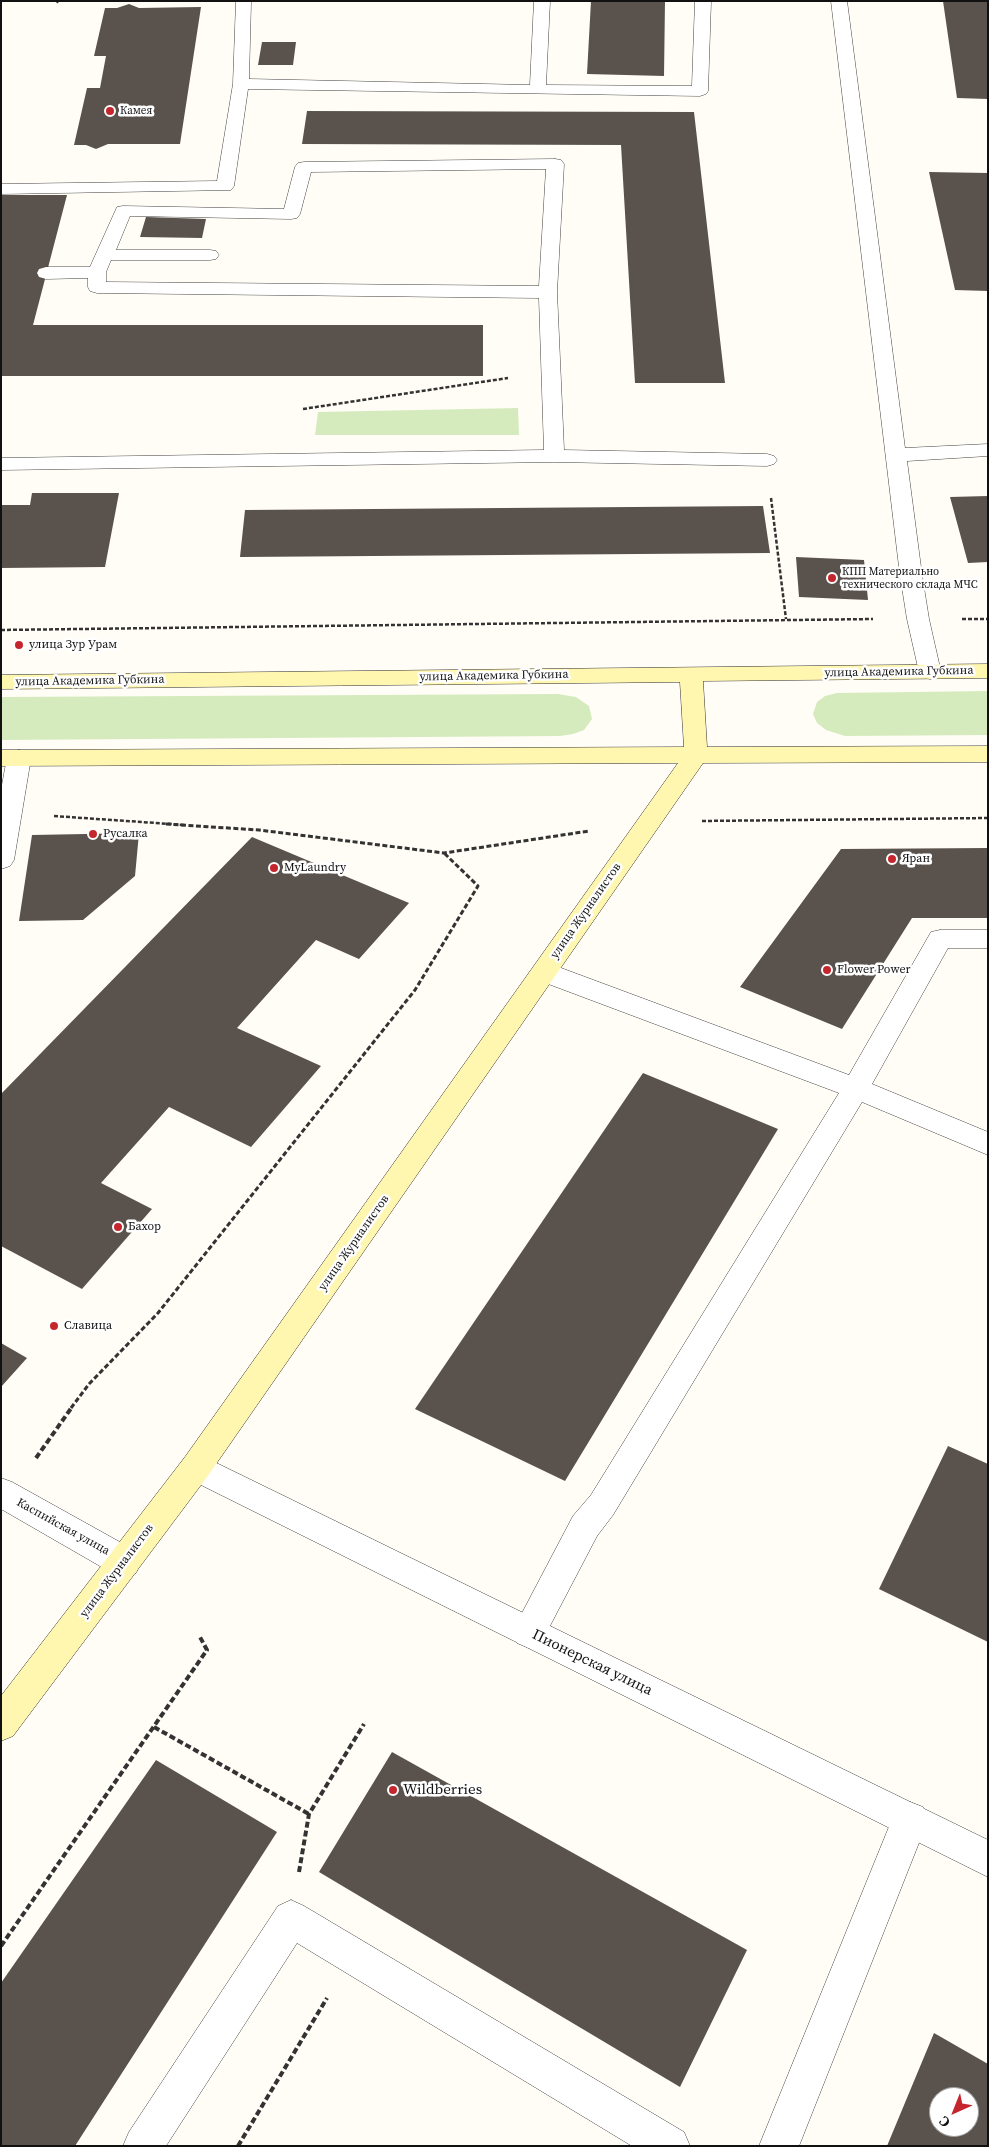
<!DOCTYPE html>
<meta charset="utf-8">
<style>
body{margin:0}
#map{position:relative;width:989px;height:2147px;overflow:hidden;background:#fffdf5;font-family:"Source Serif 4",serif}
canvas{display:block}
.frame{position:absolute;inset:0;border:2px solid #111;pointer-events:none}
.north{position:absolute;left:929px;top:2087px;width:50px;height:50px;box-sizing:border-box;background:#fff;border:1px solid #a0a0a0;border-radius:50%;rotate:224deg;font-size:14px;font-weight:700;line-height:20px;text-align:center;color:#111}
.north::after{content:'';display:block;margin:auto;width:18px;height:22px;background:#c4262e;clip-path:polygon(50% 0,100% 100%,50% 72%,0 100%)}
</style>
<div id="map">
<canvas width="989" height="2147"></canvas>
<div class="frame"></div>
<div class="north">С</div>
</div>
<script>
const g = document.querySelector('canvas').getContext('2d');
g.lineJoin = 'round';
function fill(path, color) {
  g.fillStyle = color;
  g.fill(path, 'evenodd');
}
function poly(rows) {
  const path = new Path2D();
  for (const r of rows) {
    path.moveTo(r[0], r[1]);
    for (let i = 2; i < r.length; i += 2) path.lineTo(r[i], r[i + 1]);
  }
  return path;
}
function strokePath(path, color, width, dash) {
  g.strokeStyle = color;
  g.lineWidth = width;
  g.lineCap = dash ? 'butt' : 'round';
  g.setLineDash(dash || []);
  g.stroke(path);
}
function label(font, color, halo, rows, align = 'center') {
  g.font = font + ' "Source Serif 4",serif';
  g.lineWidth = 5;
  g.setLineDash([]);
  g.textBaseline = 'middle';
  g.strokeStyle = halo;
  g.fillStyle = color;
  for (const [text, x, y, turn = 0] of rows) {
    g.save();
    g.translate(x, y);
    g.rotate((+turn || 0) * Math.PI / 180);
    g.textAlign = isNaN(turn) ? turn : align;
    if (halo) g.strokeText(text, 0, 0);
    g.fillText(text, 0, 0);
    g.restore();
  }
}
const green = poly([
 [518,408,519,435,315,435,318,412],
 [988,691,988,735,845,736,826,730,817,723,813,714,817,702,825,696,837,693],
 [558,694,576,697,589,706,592,719,584,730,573,734,560,736,1,740,1,697]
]);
const building = poly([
 [591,1,665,1,664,76,587,74],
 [943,1,988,1,988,99,957,98],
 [129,4,139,8,201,7,180,144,108,144,96,149,86,145,74,145,87,88,100,88,106,56,94,56,105,8,117,8],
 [262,42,296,42,293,65,258,65],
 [307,111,694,112,725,383,635,383,621,145,302,144],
 [929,172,988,173,988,291,955,290],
 [1,195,67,195,33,325,483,325,483,376,1,376],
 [146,217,206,219,202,238,140,237],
 [32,493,119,493,105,567,1,568,1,505,30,505],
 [988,496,988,562,968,563,950,497],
 [763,506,770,553,240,557,245,510],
 [796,557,864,560,868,600,799,597],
 [139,833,135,876,83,920,19,921,32,835],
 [252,837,409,903,359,959,316,940,237,1028,321,1066,251,1147,169,1107,101,1183,152,1209,82,1289,1,1246,1,1094],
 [988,848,988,918,912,918,842,1029,740,987,841,849],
 [643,1073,778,1129,565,1481,415,1409],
 [1,1343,27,1358,1,1387],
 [948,1446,988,1464,988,1642,879,1589],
 [392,1752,747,1950,680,2087,319,1872],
 [156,1760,277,1832,75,2146,1,2146,1,1983],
 [934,2033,988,2064,988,2146,887,2146],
 [939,2097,969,2097,969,2127,939,2127]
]);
const pathFar3 = poly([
 [57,3,58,1]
]);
const pathFar2 = poly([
 [303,409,508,378],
 [771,498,786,619],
 [962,619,988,619],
 [1,630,873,619],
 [54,816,185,825],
 [702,821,988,818]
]);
const pathFar1 = poly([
 [166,824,259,830,444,853,589,831],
 [71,1408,89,1384,158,1313,415,990,478,886,444,853]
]);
const path = poly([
 [36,1458,72,1407],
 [154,1727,309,1814],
 [299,1872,309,1814,364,1724],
 [1,1946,207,1650,200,1637],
 [238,2146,327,1998]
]);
const lane = poly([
 [534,1,550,1,546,85,692,86,695,1,711,1,708,91,706,94,700,96,248,89,234,186,231,190,1,194,1,184,217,181,233,84,236,1,251,2,249,79,530,85,534,1],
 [831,1,847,1,905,448,988,444,988,456,907,461,922,575,929,619,941,672,938,677,930,679,922,677,919,672,907,619,900,575,831,1],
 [555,159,561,160,564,164,557,292,564,450,767,454,774,456,777,460,774,464,767,466,554,462,1,470,1,458,544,450,539,298,97,293,90,291,88,287,88,278,46,279,39,277,37,273,39,269,46,267,90,267,117,207,123,206,284,209,295,167,298,163,304,162,555,159],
 [546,169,539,286,106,282,106,272,111,260,210,260,216,259,219,255,216,251,210,250,116,250,130,216,291,219,297,218,300,214,311,172,546,169],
 [19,750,27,752,31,758,14,860,10,866,1,869,1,790,7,758,11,752,19,750],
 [940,930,988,930,988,948,948,948,872,1084,988,1132,988,1155,862,1102,613,1515,597,1536,541,1643,529,1648,517,1643,512,1632,573,1516,591,1495,839,1093,535,979,531,972,535,965,544,962,553,965,849,1075,931,932,940,930],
 [910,1802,923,1807,928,1820,799,2146,759,2146,897,1807,910,1802],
 [291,1900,304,1906,684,2132,690,2146,632,2146,297,1943,166,2146,123,2146,129,2132,278,1906,291,1900]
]);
const street = poly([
 [196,1453,988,1840,988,1877,185,1477,180,1467,185,1457,196,1453],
 [1,1478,12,1482,136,1551,141,1562,136,1573,124,1577,112,1573,1,1509,1,1478]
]);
const secondary = poly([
 [988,664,988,678,703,681,707,747,988,746,988,762,703,763,207,1477,13,1736,1,1741,1,1696,185,1457,678,763,1,766,1,750,684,747,680,682,1,689,1,675,988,664]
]);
const markers = [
 [110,111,5,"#c4262e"],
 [832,578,5,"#c4262e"],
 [19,645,5,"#c4262e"],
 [93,834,5,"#c4262e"],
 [892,859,5,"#c4262e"],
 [274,868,5,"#c4262e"],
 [827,970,5,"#c4262e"],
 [118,1227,5,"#c4262e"],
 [54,1326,5,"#c4262e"],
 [393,1790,5,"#c4262e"]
];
const farPoinames = [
 ["Камея",120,111],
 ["КПП Материально",842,572],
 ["технического склада МЧС",842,585]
];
const poiNames = [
 ["улица Зур Урам",29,645],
 ["Русалка",103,834],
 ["Яран",902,859],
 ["MyLaundry",284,868],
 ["Flower Power",837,970],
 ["Бахор",128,1227],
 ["Славица",64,1326]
];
const streetNames = [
 ["улица Академика Губкина",899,672,-1],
 ["улица Академика Губкина",494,676,-1],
 ["улица Академика Губкина",90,681,-1],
 ["улица Журналистов",586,911,-55],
 ["улица Журналистов",354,1243,-55],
 ["Каспийская улица",63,1527,29],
 ["улица Журналистов",117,1571,-53]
];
const nearStreetnames = [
 ["Пионерская улица",592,1663,26]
];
const nearPoinames = [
 ["Wildberries",403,1790]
];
fill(green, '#d5ebbd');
fill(building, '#5a524d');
strokePath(lane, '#444', 1);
strokePath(street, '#444', 1);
strokePath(secondary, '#333', 1);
strokePath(pathFar3, '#333', 2, [3, 2]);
strokePath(pathFar2, '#333', 2.5, [4, 2]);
strokePath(pathFar1, '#333', 3, [5, 2.5]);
strokePath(path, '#333', 4, [6, 3]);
fill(lane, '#fff');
fill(street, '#fff');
fill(secondary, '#fff6b0');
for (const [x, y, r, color] of markers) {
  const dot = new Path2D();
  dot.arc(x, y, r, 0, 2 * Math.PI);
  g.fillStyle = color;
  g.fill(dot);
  strokePath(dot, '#fff', 2);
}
label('11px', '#111', '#fff', farPoinames, 'left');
label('12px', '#111', '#fff', poiNames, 'left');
label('12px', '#111', '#fff', streetNames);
label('15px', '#111', '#fff', nearStreetnames);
label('15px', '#111', '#fff', nearPoinames, 'left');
</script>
